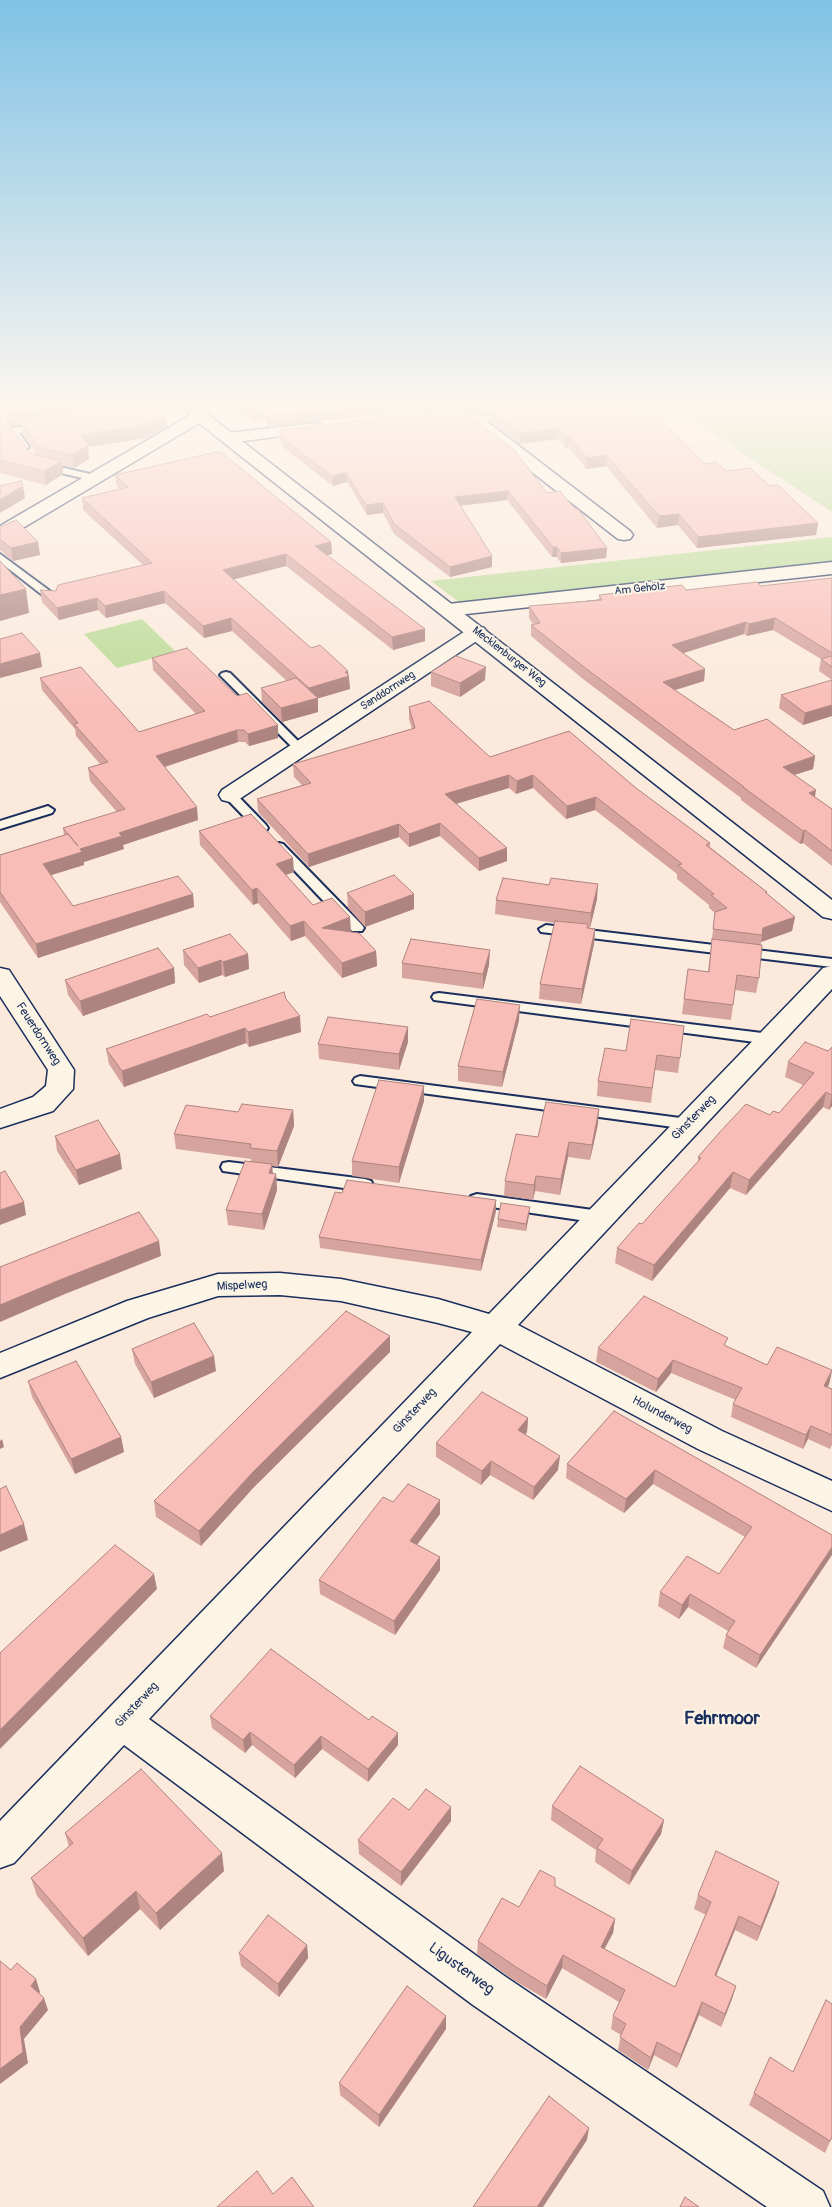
<!DOCTYPE html>
<meta charset="utf-8">
<style>
body{margin:0}
canvas{display:block;background:#fbeadc}
</style>
<canvas width="832" height="2207"></canvas>
<script>
const g = document.querySelector('canvas').getContext('2d');
g.lineJoin = 'round';
function fill(path, color) {
  g.fillStyle = color;
  g.fill(path, 'evenodd');
}
function poly(rows) {
  const path = new Path2D();
  for (const r of rows) {
    path.moveTo(r[0], r[1]);
    for (let i = 2; i < r.length; i += 2) path.lineTo(r[i], r[i + 1]);
  }
  return path;
}
function strokePath(path, color, width, dash) {
  g.strokeStyle = color;
  g.lineWidth = width;
  g.lineCap = dash ? 'butt' : 'round';
  g.setLineDash(dash || []);
  g.stroke(path);
}
function label(font, color, halo, rows, align = 'center') {
  g.font = font + ' Pangolin,sans-serif';
  g.lineWidth = 4;
  g.setLineDash([]);
  g.textBaseline = 'middle';
  g.strokeStyle = halo;
  g.fillStyle = color;
  for (const [text, x, y, turn = 0] of rows) {
    g.save();
    g.translate(x, y);
    g.rotate((+turn || 0) * Math.PI / 180);
    g.textAlign = isNaN(turn) ? turn : align;
    if (halo) g.strokeText(text, 0, 0);
    g.fillText(text, 0, 0);
    g.restore();
  }
}
const green = poly([
 [665,402,832,402,832,512],
 [832,537,832,569,467,608,431,581],
 [142,619,176,652,117,668,84,634]
]);
const lane = poly([
 [511,413,515,416,514,418,476,423,472,420,476,417,511,413],
 [41,423,45,426,44,428,19,433,29,447,24,450,21,449,9,431,13,428,41,423],
 [43,463,98,476,100,478,95,481,40,468,40,464,43,463],
 [0,554,58,597,58,601,50,601,0,562,0,554],
 [226,672,230,673,306,749,304,751,296,751,220,675,222,673,226,672],
 [230,791,234,792,266,825,268,828,266,831,258,831,226,798,224,795,230,791],
 [48,806,54,810,52,813,0,829,0,821,48,806],
 [279,843,283,844,362,925,364,928,362,931,352,931,275,850,273,847,279,843],
 [546,925,832,959,832,967,541,932,539,929,546,925],
 [439,993,770,1034,775,1036,777,1039,775,1042,770,1044,434,1000,432,997,434,994,439,993],
 [360,1076,688,1119,693,1120,696,1124,693,1128,688,1129,355,1084,353,1081,355,1078,360,1076],
 [229,1162,365,1179,371,1181,373,1185,371,1189,365,1191,223,1171,221,1167,223,1163,229,1162],
 [477,1194,600,1211,606,1213,608,1217,606,1221,600,1223,471,1204,469,1200,471,1196,477,1194]
]);
const street = poly([
 [452,408,476,413,630,531,633,535,630,539,624,540,618,539,465,420,452,418,434,420,428,418,426,415,428,412,452,408],
 [200,411,206,413,208,416,206,419,6,538,0,539,0,526,194,413,200,411],
 [316,423,322,425,324,428,322,431,228,443,222,441,220,438,222,435,228,433,316,423],
 [832,562,832,574,448,616,441,614,438,610,441,606,448,604,832,562],
 [477,626,484,628,487,632,484,636,238,800,230,802,222,800,219,795,222,790,470,628,477,626],
 [832,966,832,989,518,1325,722,1431,832,1481,832,1511,698,1449,500,1344,149,1719,503,1975,823,2191,830,2207,767,2207,473,2005,124,1745,14,1863,0,1868,0,1821,472,1332,438,1323,341,1301,280,1295,218,1296,148,1318,0,1378,0,1353,127,1301,218,1274,280,1273,341,1279,438,1299,489,1314,823,968,832,966],
 [0,968,9,970,74,1070,73,1089,53,1111,0,1128,0,1109,33,1097,46,1086,48,1070,0,996,0,968]
]);
const secondary = poly([
 [179,402,195,402,206,413,832,900,832,919,823,917,194,419,179,402]
]);
const wall = poly([
 [0,402,157,402,166,413,167,426,147,438,88,447,89,459,74,468,62,465,63,474,46,485,0,473],
 [21,425,22,434,37,455,30,453,11,427],
 [228,402,621,402,636,418,705,464,770,486,818,523,816,535,697,548,678,525,657,528,606,466,586,469,569,447,565,448,558,439,519,444,492,423,492,413,481,415,476,411,452,406,267,427,265,419,252,421,247,414,236,415],
 [279,430,547,493,607,548,606,558,561,563,557,557,552,557,507,500,461,506,492,556,492,567,450,577,394,534,383,513,367,515,347,482,333,486,284,448,279,439],
 [115,475,331,542,332,554,327,555,425,641,393,650,286,566,234,579,311,648,349,676,350,689,318,698,318,712,282,722,262,702,261,688,287,681,232,631,204,638,165,603,106,618,98,610,59,620,42,602,40,590,56,591,143,565,83,510,82,498,120,489,117,486],
 [0,527,38,542,40,555,13,561,0,550],
 [832,578,832,716,803,725,779,708,781,695,832,680,819,671,821,659,773,630,747,636,744,634,683,653,705,669,704,681,675,690,734,730,815,756,813,769,794,775,815,797,832,809,832,866,803,843,800,844,741,800,741,798,583,679,531,636,531,625,533,624,529,618,529,606,599,600,599,595,686,590,761,586],
 [152,658,278,738,249,746,245,742,238,742,165,767,198,820,123,845,124,849,84,862,84,865,51,875,73,906,193,894,194,907,38,958,0,902,0,855,64,835,63,828,117,812,90,781,88,768,100,764,76,736,75,729,42,690,40,678,139,732,196,714,153,670],
 [431,672,485,680,460,697,431,686],
 [409,707,490,757,636,788,710,843,710,847,767,892,767,894,795,917,792,931,761,942,759,978,756,993,735,990,731,1020,682,1014,688,969,708,972,715,913,709,908,709,905,677,879,677,874,595,810,566,819,533,788,516,794,509,788,456,804,507,861,479,871,440,836,409,847,399,837,309,867,258,812,257,799,302,785,294,777,293,764,412,729,409,719],
 [199,831,294,872,286,875,313,905,376,951,377,966,342,978,305,936,291,941,258,903,253,905,200,845],
 [347,893,414,909,365,927,348,908],
 [597,899,590,928,595,929,594,944,581,1004,539,999,540,984,555,923,495,914,496,900],
 [183,950,248,954,249,969,225,977,222,975,199,983,184,965],
 [402,963,489,965,483,989,402,978],
 [174,968,175,983,83,1016,68,995,65,980],
 [286,999,301,1032,249,1047,246,1043,124,1087,109,1064,106,1049,210,1017],
 [519,1020,502,1087,458,1081,458,1066],
 [684,1026,678,1073,655,1070,651,1103,597,1096,598,1081,626,1051],
 [408,1042,399,1070,319,1059,318,1044],
 [832,1047,832,1106,829,1110,823,1107,746,1195,730,1188,652,1281,615,1263,617,1248,642,1224,698,1162,698,1157,770,1115,779,1113,803,1085,785,1077,788,1062,828,1051],
 [424,1086,424,1101,399,1183,352,1176,352,1161],
 [293,1110,294,1126,278,1167,272,1166,273,1174,276,1174,277,1190,264,1230,228,1225,226,1210,251,1162,251,1159,176,1149,174,1134,238,1112],
 [598,1124,590,1160,568,1157,560,1195,535,1191,533,1200,504,1196,505,1181],
 [55,1136,122,1169,79,1185,57,1151],
 [342,1193,496,1200,496,1211,481,1271,320,1248,319,1237],
 [529,1215,526,1231,497,1227,498,1219],
 [390,1336,390,1352,254,1487,201,1546,156,1517,154,1501],
 [726,1346,767,1365,832,1370,829,1384,828,1387,832,1389,832,1445,830,1449,808,1439,803,1449,731,1417,733,1404,736,1400,671,1373,656,1392,596,1362,598,1348],
 [132,1349,216,1371,154,1398,135,1364],
 [28,1381,121,1437,124,1452,75,1474,32,1397],
 [614,1411,832,1535,756,1668,723,1648,726,1635,728,1631,688,1607,679,1619,658,1606,660,1592,719,1574,745,1537,653,1484,624,1513,566,1478,567,1464],
 [528,1418,527,1432,525,1435,558,1470,533,1500,490,1475,481,1485,436,1457,436,1443],
 [440,1500,440,1514,417,1545,440,1557,440,1570,395,1635,320,1594,319,1580,393,1502],
 [210,1716,398,1745,368,1782,322,1749,295,1778,252,1745,245,1753,212,1728],
 [552,1806,664,1820,661,1834,629,1885,595,1862,596,1850,551,1820],
 [409,1810,451,1821,401,1886,359,1854,358,1840],
 [65,1833,224,1871,160,1930,140,1909,88,1956,37,1896,31,1878,69,1847],
 [779,1882,775,1896,757,1941,735,1930,716,1976,736,1986,732,1999,721,2027,699,2015,677,2068,654,2055,648,2070,618,2050,621,2035,611,2029,613,2016,619,2002,562,1968,546,1999,515,1981,477,1954,478,1941,519,1907,555,1886,615,1919,613,1933,604,1949,675,1987,706,1915,694,1909,698,1895],
 [307,1945,308,1958,279,1997,241,1966,239,1953],
 [446,2029,379,2127,340,2095,339,2083],
 [754,2093,832,2137,825,2153,749,2105]
]);
const shadedWall = poly([
 [80,402,81,416,20,421,21,425,12,426,7,432,5,419,10,413],
 [400,402,452,402,452,406,267,427,266,416],
 [505,402,587,402,492,412,492,413,481,415,481,404],
 [246,403,247,414,236,415,235,405],
 [265,409,265,419,252,421,252,411],
 [166,413,167,426,147,438,88,447,89,459,74,468,72,455,81,435],
 [559,428,558,439,519,444,520,433],
 [569,436,569,447,565,448,566,437],
 [606,455,606,466,586,469,587,458],
 [62,461,63,474,46,485,44,471],
 [346,473,347,482,333,486,332,476],
 [23,486,25,498,0,513,0,500],
 [508,491,507,500,455,506,455,497],
 [383,503,383,513,367,515,366,505],
 [679,514,678,525,657,528,659,516],
 [818,523,816,535,697,548,698,537],
 [38,542,40,555,13,561,11,548],
 [331,542,332,554,315,558,315,546],
 [553,547,557,547,557,557,552,557],
 [607,548,606,558,561,563,561,553],
 [286,554,286,566,224,582,223,570],
 [492,556,492,567,450,577,450,567],
 [26,589,29,613,0,621,0,595],
 [164,591,165,603,106,618,105,606],
 [97,598,98,610,59,620,57,608],
 [231,618,232,631,204,638,203,626],
 [775,618,773,630,747,636,749,624],
 [746,622,744,634,671,657,672,645],
 [425,629,425,641,393,650,392,637],
 [40,653,42,667,0,678,0,664],
 [486,667,485,680,460,697,460,683],
 [705,669,704,681,662,694,663,682],
 [348,671,350,689,316,699,318,698,318,712,282,722,281,708,309,701,309,688],
 [832,705,832,716,803,725,805,713],
 [278,725,278,738,249,746,248,734],
 [237,730,238,742,158,769,156,756],
 [815,756,813,769,781,779,783,767],
 [509,775,509,788,445,807,445,794],
 [533,775,533,788,516,794,517,781],
 [816,790,814,803,809,793],
 [596,797,595,810,566,819,567,806],
 [197,807,198,820,123,845,124,849,84,862,84,865,45,877,43,864,119,833],
 [440,823,440,836,409,847,409,834],
 [399,824,399,837,309,867,308,854],
 [805,830,803,843,800,844,803,831],
 [507,848,507,861,479,871,479,858],
 [293,858,294,872,277,878,276,864],
 [598,884,597,899,590,928,591,913],
 [257,888,258,903,253,905,252,890],
 [193,894,194,907,38,958,36,944],
 [414,894,414,909,365,927,365,912],
 [350,917,351,932,323,943,322,928],
 [795,917,792,931,761,942,763,928],
 [304,921,305,936,291,941,290,926],
 [595,929,594,944,581,1004,582,989],
 [490,950,489,965,483,989,483,974],
 [376,951,377,966,342,978,342,963],
 [248,954,249,969,225,977,223,962],
 [221,960,222,975,199,983,198,968],
 [174,968,175,983,83,1016,80,1001],
 [520,1005,519,1020,502,1087,503,1072],
 [300,1016,301,1032,249,1047,248,1032],
 [408,1027,408,1042,399,1070,399,1054],
 [245,1028,246,1043,124,1087,122,1071],
 [424,1086,424,1101,399,1183,399,1167],
 [826,1092,823,1107,746,1195,749,1180],
 [832,1095,832,1106,829,1110],
 [599,1109,598,1124,590,1160,592,1145],
 [293,1110,294,1126,278,1167,277,1151],
 [569,1142,568,1157,560,1195,561,1179],
 [120,1154,122,1169,79,1185,76,1170],
 [272,1164,273,1180,269,1173],
 [733,1172,730,1188,652,1281,654,1265],
 [276,1174,277,1190,264,1230,262,1214],
 [536,1176,535,1191,533,1200,534,1185],
 [496,1200,496,1211,481,1271,481,1260],
 [24,1202,26,1215,0,1225,0,1210],
 [530,1207,529,1215,526,1231,526,1224],
 [159,1241,161,1256,65,1294,0,1322,0,1305,62,1279],
 [390,1336,390,1352,254,1487,201,1546,199,1531,253,1472],
 [214,1356,216,1371,154,1398,151,1382],
 [673,1360,671,1373,656,1392,658,1379],
 [832,1372,829,1384,821,1399,824,1386],
 [528,1418,527,1432,517,1444,518,1430],
 [811,1426,808,1439,803,1449,806,1435],
 [121,1437,124,1452,75,1474,71,1459],
 [2,1439,4,1447,0,1449,0,1441],
 [560,1456,558,1470,533,1500,534,1487],
 [491,1461,490,1475,481,1485,482,1471],
 [655,1470,653,1484,624,1513,626,1499],
 [440,1500,440,1514,410,1554,410,1541],
 [24,1524,28,1540,0,1552,0,1535],
 [832,1547,832,1555,756,1668,760,1655],
 [440,1557,440,1570,395,1635,394,1621],
 [154,1574,157,1589,0,1749,0,1730],
 [690,1594,688,1607,679,1619,682,1605],
 [250,1732,252,1745,245,1753,243,1740],
 [398,1733,398,1745,368,1782,368,1769],
 [321,1736,322,1749,295,1778,294,1765],
 [451,1807,451,1821,401,1886,401,1872],
 [664,1820,661,1834,629,1885,632,1871],
 [222,1853,224,1871,160,1930,156,1913],
 [779,1882,775,1896,757,1941,761,1927],
 [136,1891,140,1909,88,1956,83,1938],
 [739,1916,735,1930,711,1988,715,1975],
 [615,1919,613,1933,598,1961,601,1947],
 [307,1945,308,1958,279,1997,278,1984],
 [563,1955,562,1968,546,1999,547,1986],
 [36,1979,40,1992,35,1999,31,1986],
 [736,1986,732,1999,721,2027,725,2014],
 [44,1998,48,2010,24,2039,28,2063,0,2084,0,2069,20,2027],
 [702,2002,699,2015,677,2068,681,2055],
 [446,2016,446,2029,379,2127,379,2115],
 [657,2042,654,2055,648,2070,651,2058],
 [589,2128,587,2140,543,2207,537,2207]
]);
const building = poly([
 [0,402,157,402,166,413,146,425,81,435,88,445,72,455,39,447,20,421,82,411,84,406,80,402,10,413,5,419,30,453,62,461,44,471,0,460,0,402],
 [234,402,400,402,266,416,265,409,252,411,246,403,235,405,234,402],
 [478,402,505,402,481,404,478,402],
 [584,402,621,402,636,418,657,415,705,464,717,462,726,471,750,468,770,486,778,485,818,523,698,537,679,514,659,516,606,455,587,458,569,436,566,437,559,428,520,433,492,412,584,402],
 [452,411,464,412,515,451,547,493,560,491,575,509,578,509,607,548,561,553,557,547,553,547,508,491,455,497,492,556,450,567,394,524,383,503,366,505,346,473,332,476,283,439,279,430,452,411],
 [216,452,222,453,331,542,315,546,425,629,392,637,286,554,223,570,311,648,320,645,348,671,345,672,349,676,309,688,231,618,203,626,164,591,105,606,97,598,57,608,40,590,56,591,58,585,152,563,82,498,128,487,115,475,216,452],
 [21,481,23,486,0,500,0,486,21,481],
 [16,520,38,542,11,548,0,539,0,527,16,520],
 [0,561,26,589,0,595,0,561],
 [832,578,832,653,775,618,749,624,746,622,672,645,705,669,663,682,734,730,767,719,815,756,783,767,816,790,809,793,832,809,832,851,805,830,803,831,743,787,744,787,584,667,531,625,540,623,529,606,602,600,599,595,682,585,686,590,757,582,761,586,832,578],
 [22,633,40,653,0,664,0,639,22,633],
 [187,648,237,696,247,693,278,725,248,734,244,730,237,730,156,756,197,807,119,833,122,836,80,849,82,852,43,864,73,906,178,876,193,894,36,944,0,892,0,855,68,834,78,846,63,828,125,809,88,768,108,762,74,724,78,723,40,678,81,667,139,732,205,711,152,658,187,648],
 [456,656,486,667,460,683,431,672,456,656],
 [832,656,832,667,821,659,832,656],
 [296,678,318,698,281,708,261,688,296,678],
 [832,680,832,705,805,713,781,695,832,680],
 [429,701,490,757,569,731,636,788,710,843,706,845,767,892,765,892,795,917,763,928,762,935,713,929,715,912,727,908,711,895,714,894,678,865,682,864,596,797,567,806,533,775,517,781,509,775,445,794,507,848,479,858,440,823,409,834,399,824,308,854,257,799,311,783,293,764,415,728,409,707,429,701],
 [251,814,293,858,276,864,313,905,332,898,350,917,322,928,359,933,376,951,342,963,304,921,290,926,257,888,252,890,199,831,251,814],
 [394,875,414,894,365,912,347,893,394,875],
 [503,878,549,885,551,878,598,884,591,913,496,900,503,878],
 [555,921,588,924,587,928,595,929,582,989,540,984,555,921],
 [230,934,248,954,223,962,221,960,198,968,183,950,230,934],
 [411,939,490,950,483,974,402,963,411,939],
 [712,939,762,945,759,978,737,975,733,1005,684,999,688,969,709,972,712,939],
 [158,948,174,968,80,1001,65,980,158,948],
 [284,992,286,999,300,1016,248,1032,245,1028,122,1071,106,1049,207,1014,210,1017,284,992],
 [477,999,520,1005,503,1072,458,1066,477,999],
 [328,1017,408,1027,399,1054,318,1044,328,1017],
 [631,1019,684,1026,680,1058,657,1055,652,1088,598,1081,605,1048,626,1051,631,1019],
 [805,1042,828,1051,832,1047,832,1095,826,1092,749,1180,733,1172,654,1265,617,1248,639,1223,642,1224,701,1158,698,1157,719,1133,746,1104,770,1115,773,1111,779,1113,814,1073,788,1062,805,1042],
 [379,1080,424,1086,399,1167,352,1161,379,1080],
 [546,1102,599,1109,592,1145,569,1142,561,1179,536,1176,534,1185,505,1181,516,1134,538,1137,546,1102],
 [242,1104,293,1110,277,1151,250,1148,251,1144,174,1134,186,1105,238,1112,242,1104],
 [98,1120,120,1154,76,1170,55,1136,98,1120],
 [245,1161,272,1164,269,1173,276,1174,262,1214,226,1210,245,1161],
 [5,1171,24,1202,0,1210,0,1173,5,1171],
 [347,1180,496,1200,481,1260,319,1237,335,1192,342,1193,347,1180],
 [501,1203,530,1207,526,1224,498,1219,501,1203],
 [139,1212,159,1241,62,1279,0,1305,0,1267,139,1212],
 [644,1296,728,1338,724,1345,767,1365,777,1347,832,1370,824,1386,832,1389,832,1435,811,1426,806,1435,733,1404,742,1388,673,1360,658,1379,598,1348,644,1296],
 [346,1311,390,1336,253,1472,199,1531,154,1501,346,1311],
 [194,1323,214,1356,151,1382,132,1349,194,1323],
 [76,1361,121,1437,71,1459,28,1381,76,1361],
 [482,1392,528,1418,518,1430,560,1456,534,1487,491,1461,482,1471,436,1443,482,1392],
 [614,1411,832,1535,832,1547,760,1655,726,1635,735,1621,690,1594,682,1605,660,1592,687,1556,719,1574,752,1527,655,1470,626,1499,567,1464,614,1411],
 [408,1484,440,1500,410,1541,440,1557,394,1621,319,1580,383,1497,393,1502,408,1484],
 [6,1486,24,1524,0,1535,0,1489,6,1486],
 [115,1545,154,1574,0,1730,0,1653,115,1545],
 [271,1649,369,1720,372,1716,398,1733,368,1769,321,1736,294,1765,250,1732,243,1740,210,1716,271,1649],
 [580,1766,664,1820,632,1871,597,1848,603,1839,552,1806,580,1766],
 [141,1769,222,1853,156,1913,136,1891,83,1938,31,1878,73,1843,65,1833,141,1769],
 [426,1789,451,1807,401,1872,358,1840,393,1798,409,1810,426,1789],
 [716,1851,779,1882,761,1927,739,1916,715,1975,736,1986,725,2014,702,2002,681,2055,657,2042,651,2058,620,2037,626,2024,613,2016,625,1990,563,1955,547,1986,516,1967,478,1941,502,1898,519,1907,540,1870,555,1878,555,1886,615,1919,601,1947,675,1987,711,1902,698,1895,716,1851],
 [268,1915,307,1945,278,1984,239,1953,268,1915],
 [0,1961,11,1970,17,1963,36,1979,31,1986,44,1998,20,2027,23,2052,0,2069,0,1961],
 [407,1986,446,2016,379,2115,339,2083,407,1986],
 [826,2000,832,2004,832,2137,830,2141,754,2093,770,2057,793,2072,826,2000],
 [549,2096,589,2128,537,2207,473,2207,549,2096],
 [257,2171,273,2194,292,2177,314,2207,217,2207,257,2171],
 [685,2197,699,2207,680,2207,685,2197]
]);
const farStreetnames = [
 ["Am Gehölz",640,589,-6],
 ["Mecklenburger Weg",509,657,38],
 ["Sanddornweg",388,691,-33]
];
const streetNames = [
 ["Feuerdornweg",38,1034,57],
 ["Ginsterweg",694,1118,-46],
 ["Mispelweg",242,1286,-3],
 ["Ginsterweg",415,1411,-47],
 ["Holunderweg",662,1415,28],
 ["Ginsterweg",137,1705,-47]
];
const nearStreetnames = [
 ["Ligusterweg",461,1969,36]
];
const nearQuarternames = [
 ["Fehrmoor",722,1719]
];
fill(green, '#badb95');
strokePath(lane, '#1b2f5e', 4);
strokePath(street, '#1b2f5e', 3);
strokePath(secondary, '#1b2f5e', 3);
fill(lane, '#fcf5e5');
fill(street, '#fcf5e5');
fill(secondary, '#fcf5e5');
fill(wall, '#d6a39d');
fill(shadedWall, '#ae8480');
fill(building, '#f9bdb7');
strokePath(building, '#ae8480', 1);
const sky = g.createLinearGradient(0, 0, 0, 711);
sky.addColorStop(0, '#80c2e5');
sky.addColorStop(0.57, '#fdf6ef');
sky.addColorStop(1, '#fdf6ef00');
g.fillStyle = sky;
g.fillRect(0, 0, 832, 711);
label('11px', '#1b2f5e', '#fcf5e5', farStreetnames);
label('12px', '#1b2f5e', '#fcf5e5', streetNames);
label('15px', '#1b2f5e', '#fcf5e5', nearStreetnames);
label('bold 18px', '#1b2f5e', '#fcf5e5', nearQuarternames);
</script>
